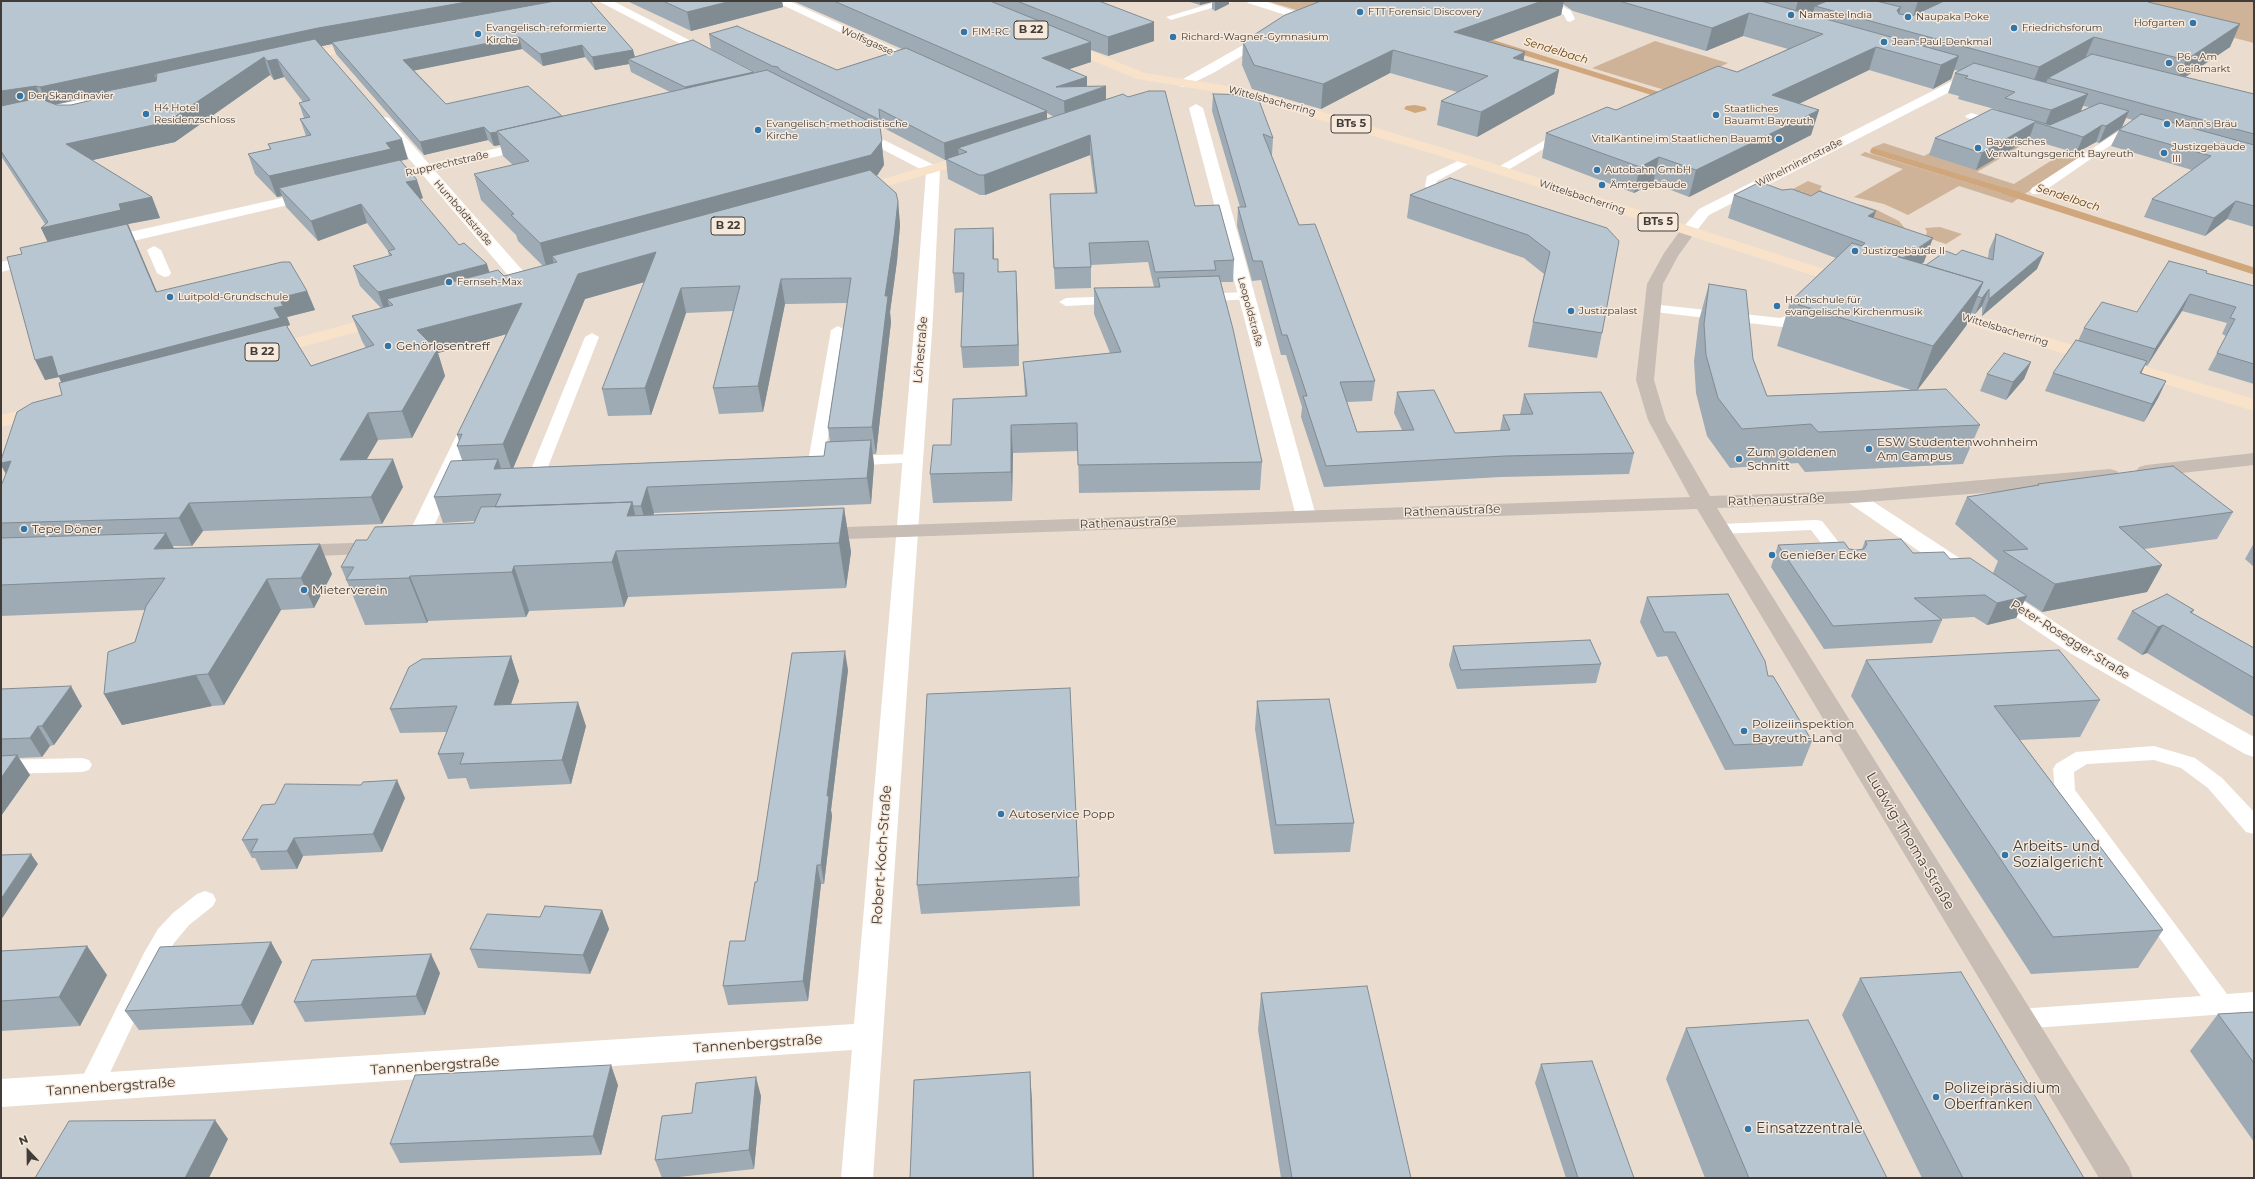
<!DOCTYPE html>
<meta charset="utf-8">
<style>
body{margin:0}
#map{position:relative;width:2255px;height:1179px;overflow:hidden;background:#eaddd0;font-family:Montserrat,sans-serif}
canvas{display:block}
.frame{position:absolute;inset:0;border:2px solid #413c37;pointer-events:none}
.north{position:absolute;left:8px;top:1131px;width:40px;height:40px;-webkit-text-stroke:3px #f7eadd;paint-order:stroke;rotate:338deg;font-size:11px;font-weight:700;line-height:16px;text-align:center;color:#413c37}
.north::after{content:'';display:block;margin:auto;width:14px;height:18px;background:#413c37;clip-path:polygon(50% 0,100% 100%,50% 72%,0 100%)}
</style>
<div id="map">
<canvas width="2255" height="1179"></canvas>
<div class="frame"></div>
<div class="north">N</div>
</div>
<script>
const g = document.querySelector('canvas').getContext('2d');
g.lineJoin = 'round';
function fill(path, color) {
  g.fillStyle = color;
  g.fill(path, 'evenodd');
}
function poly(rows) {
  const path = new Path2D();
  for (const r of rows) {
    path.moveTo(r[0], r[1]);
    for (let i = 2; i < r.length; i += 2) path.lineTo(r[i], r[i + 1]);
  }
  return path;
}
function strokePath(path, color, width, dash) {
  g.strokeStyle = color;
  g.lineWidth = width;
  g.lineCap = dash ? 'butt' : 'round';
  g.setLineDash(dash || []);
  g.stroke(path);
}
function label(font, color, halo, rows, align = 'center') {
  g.font = font + ' Montserrat,sans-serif';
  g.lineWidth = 3;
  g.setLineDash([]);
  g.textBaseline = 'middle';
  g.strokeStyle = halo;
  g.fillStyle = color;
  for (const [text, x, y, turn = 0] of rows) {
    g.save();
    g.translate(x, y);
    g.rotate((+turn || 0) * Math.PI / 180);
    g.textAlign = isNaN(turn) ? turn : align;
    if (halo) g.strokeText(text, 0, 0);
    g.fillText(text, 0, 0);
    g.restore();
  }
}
const green = poly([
 [1267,1,1344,1,1306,13],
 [2118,1,2254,1,2254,43,2223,35],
 [1655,41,1728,63,1668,91,1592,68],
 [1982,124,2031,140,1977,172,2014,184,2065,152,2082,157,2023,195,1871,148,1884,143,1924,156],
 [1865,152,2019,198,2012,203,2009,202,1959,186,1908,215,1884,204,1854,197,1903,169,1860,155],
 [1808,181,1822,186,1820,189,1826,195,1805,195,1791,190],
 [1830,202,1862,205,1877,210,1899,221,1907,231],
 [1940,227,1962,234,1946,244,1925,237,1927,232,1925,228]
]);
const water = poly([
 [1415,105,1425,107,1427,110,1415,113,1404,109,1406,106]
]);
const streamFar1 = poly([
 [1478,38,1660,95],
 [1873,151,2008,192]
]);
const stream = poly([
 [2005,191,2254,271]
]);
const lane = poly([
 [1219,1,1235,1,1171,20,1166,17,1219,1],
 [1544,1,1553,1,1571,11,1575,19,1570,22,1567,21,1564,15,1545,4,1544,1],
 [1971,113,2003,122,2005,124,1999,127,1967,118,1965,116,1971,113],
 [2133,122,2137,123,2139,125,2137,127,2040,194,2032,194,2030,191,2032,188,2133,122],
 [1566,128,1570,129,1572,131,1570,133,1503,173,1499,174,1493,170,1566,128],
 [1468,156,1472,158,1474,160,1472,162,1437,181,1435,189,1427,189,1425,186,1427,176,1468,156],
 [154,246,161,250,171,273,169,276,164,277,157,273,147,250,154,246],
 [1245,292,1252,296,1250,299,1200,302,1193,298,1200,294,1245,292],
 [1119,296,1124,297,1126,300,1124,303,1066,306,1059,302,1066,298,1119,296],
 [1651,304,1780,318,1789,315,1796,319,1788,326,1783,327,1646,311,1644,308,1651,304],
 [838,326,845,330,824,462,822,465,816,467,810,465,808,462,831,330,838,326],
 [592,333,599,337,544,477,542,480,536,482,530,480,528,477,585,337,592,333],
 [912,454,918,456,920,459,918,462,849,466,843,464,841,461,843,458,849,456,912,454],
 [1816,520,1822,521,1851,558,1854,562,1851,566,1845,567,1839,566,1811,530,1720,534,1714,533,1711,529,1714,525,1720,524,1816,520],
 [2154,746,2195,758,2222,778,2254,812,2254,834,2246,832,2208,788,2181,768,2154,760,2087,764,2074,772,2075,790,2227,994,2254,992,2254,1012,2019,1029,2010,1026,2007,1019,2010,1012,2019,1009,2201,996,2055,791,2053,769,2056,764,2076,752,2154,746],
 [82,758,89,760,92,765,89,770,82,772,1,774,1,760,82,758],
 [205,891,213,894,216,900,213,906,189,925,174,943,161,965,99,1096,90,1099,81,1096,77,1088,144,953,158,929,173,913,197,894,205,891]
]);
const street = poly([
 [598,1,613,1,720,56,718,59,710,59,598,1],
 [774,1,789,1,924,62,926,65,924,68,916,68,774,1],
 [1246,1,1264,1,1306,15,1308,17,1302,21,1298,19,1248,3,1246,1],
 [1268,31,1272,32,1274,35,1272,38,1215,72,1187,86,1182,87,1176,83,1268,31],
 [1966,74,1972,78,1971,81,1709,215,1694,234,1682,234,1680,231,1699,209,1966,74],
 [79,99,84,100,86,103,84,106,1,121,1,113,79,99],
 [1196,104,1203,108,1316,516,1313,520,1306,522,1299,520,1296,516,1189,108,1196,104],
 [384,117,389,118,429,164,532,140,537,141,539,144,537,147,435,171,530,279,532,283,530,287,518,287,422,174,382,183,377,182,375,179,377,176,416,167,377,121,384,117],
 [856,126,938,167,940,170,933,317,873,1178,841,1178,852,1050,1,1107,1,1079,854,1024,915,317,926,172,851,133,849,130,856,126],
 [313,191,318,192,320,195,318,198,103,248,97,246,95,243,97,240,103,238,313,191],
 [39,253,45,255,47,258,45,261,1,272,1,262,39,253],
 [472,418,479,420,482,424,424,547,421,552,413,553,405,552,402,547,462,424,465,420,472,418],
 [1853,491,1860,493,1967,563,1970,568,1967,573,1959,575,1951,573,1846,501,1843,497,1846,493,1853,491],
 [1996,586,2004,588,2086,643,2254,737,2254,757,2245,754,2070,653,1988,598,1985,593,1988,588,1996,586]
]);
const secondary = poly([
 [1688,226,1694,228,1696,231,1678,256,1663,284,1654,380,1666,420,1710,496,1853,491,2110,469,2117,471,2120,475,2117,479,2110,481,2034,489,1853,503,1717,508,2129,1167,2133,1178,2099,1178,1697,509,818,540,811,538,807,534,811,530,818,528,1690,497,1648,420,1636,380,1647,284,1664,253,1682,228,1688,226],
 [2254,453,2254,465,2146,477,2139,475,2136,471,2139,467,2146,465,2254,453],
 [382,542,390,543,393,548,390,553,292,557,284,556,281,551,284,546,292,545,382,542]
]);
const primary = poly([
 [578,1,600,1,598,3,561,11,555,8,557,6,578,1],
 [1064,40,1145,73,1247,89,1473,157,1855,279,1857,282,1855,285,1843,285,1463,163,1240,96,1137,79,1060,47,1058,44,1064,40],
 [364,41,370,45,368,48,295,62,289,58,295,54,364,41],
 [975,152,982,156,980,159,857,195,852,194,850,191,852,188,975,152],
 [1939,305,2254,399,2254,411,1933,314,1931,310,1933,306,1939,305],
 [385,314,391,315,394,319,391,323,268,356,262,355,259,351,262,347,385,314],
 [43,404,50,406,52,410,50,414,1,427,1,415,43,404]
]);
const wall = poly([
 [1,1,590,1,633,50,635,57,754,73,757,73,711,49,709,34,837,70,902,49,793,1,1099,1,1154,41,1108,56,1091,50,1091,62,1068,69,1087,77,1087,87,1106,100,1195,206,1234,260,1233,282,1221,282,1262,462,1260,490,1079,493,1078,451,1013,453,1012,501,933,503,930,474,951,445,1025,396,1023,362,1110,353,1094,314,1094,288,1154,287,1148,262,1091,265,1091,288,1055,289,1050,194,1095,193,1090,155,985,195,980,195,948,179,946,160,945,160,880,126,884,165,877,176,898,201,900,225,897,261,890,312,891,322,876,454,873,454,874,465,871,504,654,513,653,515,844,508,851,552,846,588,628,597,624,607,529,611,526,617,428,621,427,623,365,625,341,567,367,540,474,523,474,521,443,523,434,497,462,460,457,446,459,441,457,435,506,334,438,353,445,376,412,438,378,440,366,460,403,487,382,524,203,531,192,546,173,546,174,549,332,574,314,608,281,610,224,705,212,706,122,725,104,694,135,642,145,610,1,616,1,486,6,474,1,465,1,460,62,395,61,382,59,377,45,380,22,254,48,242,41,228,45,224,1,156],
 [332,44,336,54,424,155,488,140,494,146,500,145,503,156,513,165,474,174,481,200,516,235,518,241,543,266,504,276,490,272,459,245,420,199,423,198,401,161,408,159,321,46],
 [522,49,543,66,585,57,595,70,629,64,631,72,670,92,562,116,446,104,414,70],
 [270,75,274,80,284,77,303,102,299,103,304,118,300,119,306,136,268,144,270,149,248,154,255,174,277,197,282,196,286,207,318,241,367,223,388,251,389,256,353,266,360,286,381,308,352,316,362,341,366,348,311,366,287,326,290,325,287,317,315,310,307,291,157,292,128,224,160,218,152,197,92,160,175,142],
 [105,94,101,98,71,105,55,105],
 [1047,113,1054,117,1047,119],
 [645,282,602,389,608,416,651,415,686,313,733,311,713,388,719,414,763,412,785,304,847,303,828,428,830,442,824,456,513,468,585,299],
 [627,1,782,1,783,7,691,31],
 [1187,1,1229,1,1229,4,1215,11,1212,9,1212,2,1200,5],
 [1321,1,2147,1,2148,2,2240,24,2230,47,2185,77,2254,94,2254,227,2227,219,2205,236,2144,217,2152,199,2192,170,2111,146,2119,130,2099,143,2096,142,2076,153,2029,139,1976,170,1929,155,1935,138,1998,110,1958,99,1959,96,1948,93,1955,73,1959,71,1954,70,1951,79,1933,89,1869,70,1799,104,1819,110,1811,135,1689,197,1653,183,1634,193,1542,158,1546,133,1616,110,1737,72,1788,49,1743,36,1706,51,1573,11,1563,4,1561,15,1488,42,1524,60,1559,70,1554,94,1477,137,1437,125,1441,101,1457,92,1390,73,1321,109,1252,89,1242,65,1243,42],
 [2083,106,2089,107,2081,111],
 [2126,118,2133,120,2122,127],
 [1213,94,1273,138,1272,155,1271,155,1299,225,1375,381,1372,401,1347,402,1357,432,1402,430,1394,413,1397,392,1455,433,1500,431,1503,415,1520,414,1524,394,1634,453,1629,474,1501,477,1324,487,1301,417,1302,407,1286,355,1281,355,1261,280,1252,281,1237,226,1238,207,1240,207,1212,111],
 [1782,190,1874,218,1924,262,1921,264,1926,265,1956,255,1988,258,1989,250,1996,234,2037,269,1982,316,1982,306,1975,314,1971,313,1966,326,1917,390,1980,425,1963,464,1805,472,1798,463,1730,468,1707,436,1696,393,1694,361,1699,320,1709,284,1753,359,1767,396,1911,390,1777,346,1790,302,1836,258,1728,218,1734,195],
 [1410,195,1607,228,1602,333,1597,358,1528,347,1533,322,1544,274,1524,258,1407,218],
 [993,228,994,259,999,272,1017,290,1019,366,963,368,961,347,963,292,955,293,953,273],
 [2206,273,2254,286,2254,384,2208,370,2226,336,2222,334,2227,323,2182,311,2147,366,2145,365,2141,373,2166,381,2158,398,2144,422,2045,391,2053,373,2078,341,2084,328,2137,312],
 [2031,362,2024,379,2006,400,1980,391,1987,374],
 [2038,484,2233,512,2217,539,2144,549,2162,565,2147,592,2042,612,2024,600,2016,618,1987,625,1974,617,1940,619,1942,620,1932,643,1824,649,1771,567,1778,545,1849,549,1857,550,1862,549,1865,541,1913,553,1950,559,1993,573,1998,561,1955,524,1967,497,2037,485],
 [2254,543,2254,567,2245,559],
 [1647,597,1768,676,1812,741,1802,766,1725,770,1667,656,1657,657,1640,622],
 [2194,610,2192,613,2254,648,2254,717,2147,653,2142,655,2117,639,2132,611],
 [1453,646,1601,664,1596,683,1457,689,1449,665],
 [511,656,519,681,511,704,586,726,571,784,470,789,466,778,448,779,438,754,447,732,400,733,390,709],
 [1866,660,2100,700,2080,737,2020,740,2163,930,2138,968,2031,974,1851,696],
 [848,670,831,810,832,816,824,884,821,884,808,1001,728,1005,723,986,745,941,757,882],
 [1,689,82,706,54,745,50,746,42,757,19,758,30,775,1,816],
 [1257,701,1354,823,1350,852,1274,854,1255,729],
 [405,798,382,852,303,856,297,869,261,870,255,858,252,858,242,840],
 [1079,877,1080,906,921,914,917,885],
 [602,910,609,929,590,974,478,968,470,949,540,917],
 [271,942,282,962,253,1025,139,1030,125,1011],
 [87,946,107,975,80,1026,1,1031,1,951],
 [440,973,425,1015,305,1022,294,1002],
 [1860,978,2084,1178,1922,1178,1842,1015],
 [1261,993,1411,1178,1281,1178,1258,1030],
 [2254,1012,2254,1142,2190,1051,2218,1014],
 [1686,1028,1887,1178,1705,1178,1666,1079],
 [1541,1064,1634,1178,1566,1178,1535,1083],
 [618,1085,601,1155,400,1163,390,1144],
 [761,1096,754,1169,669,1178,662,1178,655,1160,692,1113]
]);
const shadedWall = poly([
 [472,1,573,1,332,42,332,44,265,58,264,57,270,75,175,142,75,164,66,144,167,122,157,75,154,74,158,82,48,106,40,87,318,28],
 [731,1,782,1,783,7,691,31,687,12],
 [1200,1,1212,1,1212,2,1200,5],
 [1215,1,1229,1,1229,4,1215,11],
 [1542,1,1564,1,1561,15,1451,55,1454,32],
 [1798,1,1839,1,1815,6,1812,15,1792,23],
 [1918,1,1951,1,1911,23],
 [1901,7,1895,28,1897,10],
 [1749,13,1743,36,1706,51,1712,28],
 [1154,22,1154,41,1108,56,1108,37],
 [2240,24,2230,47,2175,84,2186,60],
 [519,37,522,49,407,72,403,60],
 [2094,37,2084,61,2048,78,2047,81,2030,91,2039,67],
 [1091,42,1091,62,1043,78,1042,58],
 [582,45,585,57,543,66,540,54],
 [1876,47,1869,70,1765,120,1772,95],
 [633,50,636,62,628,59,629,64,595,70,592,57],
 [1393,50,1390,73,1321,109,1323,84],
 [1525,52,1521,75,1513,58],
 [1959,56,1951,79,1933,89,1941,65],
 [277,59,284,77,274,80,267,61],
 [1559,70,1554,94,1477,137,1481,112],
 [754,72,756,85,688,101,685,87],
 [1087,77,1087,93,1106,86,1106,107,1065,121,1064,101,1056,87],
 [36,86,45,105,1,112,1,91],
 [2088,94,2079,115,2052,127,2045,125,2051,110],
 [1819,110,1811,135,1689,197,1696,170],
 [1047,111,1047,127,967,152,958,148,959,155,945,160,944,143],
 [2129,111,2122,127,2099,143,2106,126],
 [2035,122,2029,139,1976,170,1982,153],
 [2102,125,2096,142,2076,153,2083,137],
 [484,127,488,140,424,155,420,142],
 [880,127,884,165,874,180,557,262,552,256,555,267,547,270,540,243],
 [497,132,500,145,494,146,490,133],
 [1090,135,1090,155,985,195,984,175],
 [402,139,408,159,279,188,282,196,277,197,269,176,386,143],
 [1659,157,1653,183,1634,193,1640,167],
 [417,180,423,198,412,201,406,182],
 [152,197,160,218,128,224,165,311,51,249,41,228,119,204],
 [898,201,900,225,897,261,890,312,891,322,876,454,872,427,885,296],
 [2236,201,2227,219,2205,236,2214,218],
 [361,204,367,223,318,241,311,221],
 [1876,211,1868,234,1868,216],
 [993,228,994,247,994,278,993,259],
 [1933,238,1924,262,1888,287,1897,263],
 [656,252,662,277,585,299,512,471,503,444,578,274],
 [2044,253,2037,269,1982,316,1989,299],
 [487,264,493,284,393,305,387,299,391,311,385,312,378,292],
 [1016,271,1017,290,1019,366,1018,345],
 [781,279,785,304,763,412,758,386],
 [1983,282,1966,326,1916,392,1933,346],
 [681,288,686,313,651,415,645,388],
 [1989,289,1982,306,1975,314,1982,298],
 [307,291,315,310,287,317,290,325,68,396,59,377,45,380,35,360,274,308,279,298],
 [2190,294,2182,311,2147,366,2155,349],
 [522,303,529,328,438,353,445,376,412,438,402,411,417,330],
 [2147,361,2139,378,2140,373],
 [2031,362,2024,379,2006,400,2013,382],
 [2166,381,2158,398,2144,422,2152,404],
 [368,413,378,440,350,488,340,460],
 [1011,425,1013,453,1012,501,1011,472],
 [871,440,874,465,871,504,867,478],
 [393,459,403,487,382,524,371,497],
 [498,459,506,484,494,469],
 [11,461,15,490,1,465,1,463],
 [647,487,654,513,648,531,641,506],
 [632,502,643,547,627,516],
 [189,503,203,531,192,546,179,518],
 [844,508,851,552,846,588,839,543],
 [166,533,181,562,154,549],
 [320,544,332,574,314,608,301,578],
 [616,551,628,597,624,607,612,562],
 [2162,565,2147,592,2042,612,2055,584],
 [514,566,529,611,526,617,512,572],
 [410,576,428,621,427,623,409,578],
 [267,579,281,610,224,705,208,674],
 [2027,596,2016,618,1987,625,1997,603],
 [2163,625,2147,653,2142,655,2158,627],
 [845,651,848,670,831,810,832,816,824,884,821,865,827,796],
 [511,656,519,681,502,730,494,705],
 [196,675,212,706,122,725,104,694],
 [71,686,82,706,54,745,42,726],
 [578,702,586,726,571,784,562,760],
 [38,726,50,746,42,757,30,738],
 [17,755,30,775,1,816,1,778],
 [397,780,405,798,382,852,373,834],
 [294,838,303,856,297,869,287,851],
 [31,854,38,864,1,920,1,899],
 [817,865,821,884,808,1001,803,981],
 [602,910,609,929,590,974,583,955],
 [271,942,282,962,253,1025,241,1005],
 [87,946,107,975,80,1026,59,997],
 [431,954,440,973,425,1015,416,996],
 [611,1065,618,1085,601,1155,593,1136],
 [1030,1072,1032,1100,1034,1178,1033,1178],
 [756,1077,761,1096,754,1169,749,1150],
 [215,1120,228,1139,209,1178,185,1178]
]);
const building = poly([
 [1,1,472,1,318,28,40,87,36,86,1,91,1,1],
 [555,1,590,1,633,50,592,57,582,45,540,54,519,37,403,60,446,104,528,86,562,116,497,131,497,132,490,133,484,127,420,142,332,42,555,1],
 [663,1,731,1,687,12,663,1],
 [834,1,990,1,1091,42,1042,58,1087,77,1056,87,1106,86,1064,101,834,1],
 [1017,1,1099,1,1154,22,1108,37,1017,1],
 [1321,1,1542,1,1454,32,1525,52,1513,58,1559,70,1481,112,1441,101,1488,76,1393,50,1323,84,1254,65,1243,42,1285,15,1321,1],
 [1619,1,1761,1,1959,56,1941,65,1876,47,1772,95,1819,110,1696,170,1659,157,1640,167,1546,133,1607,107,1616,110,1718,66,1737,72,1823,34,1749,13,1712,28,1619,1],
 [1827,1,1876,1,1901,7,1897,10,1899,14,1912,16,1944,1,2147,1,2148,2,2240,24,2186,60,2094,37,2039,67,1815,6,1827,1],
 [737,26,837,70,906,48,1047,111,944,143,879,109,880,120,780,70,778,67,772,66,709,34,737,26],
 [315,39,402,139,386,143,391,149,269,176,248,154,271,149,268,144,311,135,300,119,310,117,299,103,310,100,277,59,267,61,264,57,167,122,66,144,152,197,119,204,121,210,41,228,48,222,1,151,1,106,43,97,46,101,57,105,71,105,101,98,107,91,156,81,157,75,154,74,315,39],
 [693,40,754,72,685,87,628,59,693,40],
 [2092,54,2254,94,2254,134,2048,78,2092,54],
 [1974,63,2088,94,2051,110,2005,98,2015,92,1965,78,1968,76,1955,73,1974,63],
 [767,70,880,127,882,141,871,155,540,243,511,215,514,214,474,174,529,161,497,131,767,70],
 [1149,91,1165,91,1195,206,1219,205,1234,260,1214,261,1216,270,1155,272,1148,241,1089,243,1091,267,1054,268,1050,194,1097,193,1090,135,984,175,979,175,946,159,967,152,958,148,1123,94,1128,97,1149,91],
 [1213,94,1257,95,1273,138,1263,134,1299,225,1315,224,1375,381,1340,382,1357,432,1414,430,1397,392,1434,390,1455,433,1510,430,1503,415,1533,414,1524,394,1601,392,1634,453,1505,456,1326,466,1303,396,1307,396,1287,335,1282,335,1262,261,1253,261,1238,207,1246,207,1213,94],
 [2100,103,2129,111,2106,126,2102,125,2083,137,2035,122,1982,153,1935,138,1992,109,2050,125,2100,103],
 [2141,114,2254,145,2254,206,2236,201,2214,218,2152,199,2211,156,2119,130,2141,114],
 [400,160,417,180,406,182,459,245,464,243,487,264,378,292,353,266,392,255,388,251,395,249,361,204,311,221,279,188,400,160],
 [870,170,896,193,898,201,894,237,885,296,888,296,872,427,828,428,851,278,781,279,758,386,713,388,740,286,681,288,645,388,602,389,656,252,578,274,503,444,457,446,462,434,457,435,522,303,417,330,437,350,402,411,368,413,340,460,393,459,371,497,189,503,179,518,1,523,1,486,11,461,1,463,1,460,17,412,32,403,62,395,59,383,286,325,311,366,374,345,352,316,393,305,387,299,498,270,504,276,557,262,552,256,870,170],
 [1450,178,1607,228,1619,241,1602,333,1533,322,1550,252,1528,235,1410,195,1450,178],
 [1760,182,1782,190,1792,189,1811,196,1819,191,1876,211,1868,216,1933,238,1903,258,1862,246,1865,243,1734,195,1760,182],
 [127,224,156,292,282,262,290,262,307,291,279,298,283,306,274,308,280,318,58,376,52,356,35,360,7,257,22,254,20,248,127,224],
 [993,228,993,259,998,259,998,272,1016,271,1018,345,961,347,964,273,953,273,955,229,993,228],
 [1996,234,2044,253,1989,299,1989,289,1982,298,1977,296,1983,282,1926,265,1946,251,1956,255,1962,250,1993,260,1996,234],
 [1852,243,1983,282,1933,346,1790,302,1852,243],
 [2169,261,2207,271,2206,273,2254,286,2254,364,2217,353,2235,319,2230,318,2236,307,2190,294,2155,349,2084,328,2102,302,2137,312,2169,261],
 [1219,276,1233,329,1262,462,1078,465,1077,423,1011,425,1011,472,930,474,933,445,951,445,953,399,1027,396,1023,362,1121,352,1094,288,1160,287,1158,278,1219,276],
 [1709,284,1746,290,1753,359,1767,396,1946,389,1980,425,1818,432,1811,424,1742,429,1718,398,1706,355,1704,324,1709,284],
 [2076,340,2147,361,2140,373,2166,381,2152,404,2053,373,2076,340],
 [2004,353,2031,362,2013,382,1987,374,2004,353],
 [871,440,867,478,647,487,641,506,633,506,632,502,495,507,501,494,434,497,451,461,498,459,494,469,824,456,826,442,871,440],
 [2173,466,2233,512,2119,527,2162,565,2055,584,2003,551,2028,549,1967,497,2039,485,2038,484,2173,466],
 [632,502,627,516,844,508,839,543,616,551,612,562,514,566,512,572,410,576,409,578,346,580,354,567,341,567,356,540,367,540,375,527,474,523,481,507,632,502],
 [166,533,154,549,320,544,301,578,267,579,208,674,196,675,104,694,108,652,135,642,146,606,165,578,1,585,1,538,166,533],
 [1901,539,1913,553,1944,552,1950,559,1970,558,2027,596,1997,603,1985,595,1914,598,1942,620,1833,626,1778,545,1844,542,1849,549,1857,550,1864,549,1867,544,1865,541,1901,539],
 [1728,594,1765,661,1768,676,1773,676,1812,741,1734,745,1675,632,1664,632,1647,597,1728,594],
 [2167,594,2194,610,2190,612,2254,648,2254,678,2163,625,2158,627,2132,611,2167,594],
 [1590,640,1601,664,1461,670,1453,646,1590,640],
 [2059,650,2100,700,1994,706,2163,930,2053,937,1866,660,2059,650],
 [845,651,827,796,829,796,821,865,817,865,803,981,723,986,730,941,745,941,755,882,757,882,792,653,845,651],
 [511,656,494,705,578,702,562,760,460,764,464,753,438,754,457,706,390,709,409,667,422,659,511,656],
 [71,686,42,726,38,726,30,738,1,739,1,689,71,686],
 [1070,688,1079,877,917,885,927,694,1070,688],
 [1329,699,1354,823,1276,825,1257,701,1329,699],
 [17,755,1,778,1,756,17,755],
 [397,780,373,834,294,838,287,851,251,852,258,839,242,840,262,805,275,804,285,784,361,785,363,782,397,780],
 [31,854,1,899,1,855,31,854],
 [545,906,602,910,583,955,470,949,487,914,540,917,545,906],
 [271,942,241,1005,125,1011,160,947,271,942],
 [87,946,59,997,1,1001,1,951,87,946],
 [431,954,416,996,294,1002,312,960,431,954],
 [1961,972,2084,1178,1963,1178,1860,978,1961,972],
 [1367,986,1411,1178,1292,1178,1261,993,1367,986],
 [2254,1012,2254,1063,2218,1014,2254,1012],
 [1808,1020,1887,1178,1749,1178,1686,1028,1808,1020],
 [1592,1061,1634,1178,1578,1178,1541,1064,1592,1061],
 [611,1065,593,1136,390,1144,415,1075,611,1065],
 [1030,1072,1033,1178,910,1178,914,1080,1030,1072],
 [756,1077,749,1150,655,1160,662,1116,692,1113,696,1083,756,1077],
 [215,1120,185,1178,35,1178,69,1121,215,1120]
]);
const markers = [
 [1360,12,4,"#3076ab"],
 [1791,15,4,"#3076ab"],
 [1908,17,4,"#3076ab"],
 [2193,23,4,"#3076ab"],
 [2014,28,4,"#3076ab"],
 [964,32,4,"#3076ab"],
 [478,34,4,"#3076ab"],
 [1173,37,4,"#3076ab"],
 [1884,42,4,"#3076ab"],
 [2169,63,4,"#3076ab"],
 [20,96,4,"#3076ab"],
 [146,114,4,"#3076ab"],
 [1716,115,4,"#3076ab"],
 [2167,124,4,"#3076ab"],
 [758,130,4,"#3076ab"],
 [1779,139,4,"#3076ab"],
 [1978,148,4,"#3076ab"],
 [2164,153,4,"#3076ab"],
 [1597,170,4,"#3076ab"],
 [1602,185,4,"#3076ab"],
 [1855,251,4,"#3076ab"],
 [449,282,4,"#3076ab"],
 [170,297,4,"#3076ab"],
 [1777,306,4,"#3076ab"],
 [1571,311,4,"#3076ab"],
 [388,346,4,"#3076ab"],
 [1869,449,4,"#3076ab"],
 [1739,459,4,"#3076ab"],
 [24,529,4,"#3076ab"],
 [1772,555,4,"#3076ab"],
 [304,590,4,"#3076ab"],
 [1744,731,4,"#3076ab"],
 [1001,814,4,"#3076ab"],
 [2005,855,4,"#3076ab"],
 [1936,1097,4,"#3076ab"],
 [1748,1129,4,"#3076ab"]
];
const farPoinames = [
 ["FTT Forensic Discovery",1368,12],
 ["Namaste India",1799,15],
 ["Naupaka Poke",1916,17],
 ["Hofgarten",2185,23,"right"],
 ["Evangelisch-reformierte",486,28],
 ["Kirche",486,40],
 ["Friedrichsforum",2022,28],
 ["FIM-RC",972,32],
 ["Richard-Wagner-Gymnasium",1181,37],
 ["Jean-Paul-Denkmal",1892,42],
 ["P6 - Am",2177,57],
 ["Geißmarkt",2177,69],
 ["Der Skandinavier",28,96],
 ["H4 Hotel",154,108],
 ["Residenzschloss",154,120],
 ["Staatliches",1724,109],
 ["Bauamt Bayreuth",1724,121],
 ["Evangelisch-methodistische",766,124],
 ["Kirche",766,136],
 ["Mann's Bräu",2175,124],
 ["VitalKantine im Staatlichen Bauamt",1771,139,"right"],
 ["Bayerisches",1986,142],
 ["Verwaltungsgericht Bayreuth",1986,154],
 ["Justizgebäude",2172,147],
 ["III",2172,159],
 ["Autobahn GmbH",1605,170],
 ["Ämtergebäude",1610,185],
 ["Justizgebäude II",1863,251],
 ["Fernseh-Max",457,282],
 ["Luitpold-Grundschule",178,297],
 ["Hochschule für",1785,300],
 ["evangelische Kirchenmusik",1785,312],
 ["Justizpalast",1579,311]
];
const farStreetnames = [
 ["Wolfsgasse",867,41,24],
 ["Wittelsbacherring",1272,101,15],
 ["Wilhelminenstraße",1799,163,-27],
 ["Rupprechtstraße",447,164,-13],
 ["Wittelsbacherring",1582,197,18],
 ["Humboldtstraße",463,213,49],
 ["Leopoldstraße",1250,312,75],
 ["Wittelsbacherring",2005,330,17]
];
const shields = [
 [1031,30,34],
 [1351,124,40],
 [1658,222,40],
 [728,226,34],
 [262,352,34]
];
const shieldNames = [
 ["B 22",1031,30],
 ["BTs 5",1351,124],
 ["BTs 5",1658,222],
 ["B 22",728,226],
 ["B 22",262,352]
];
const farWaternames = [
 ["Sendelbach",1556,51,17],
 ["Sendelbach",2068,198,18]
];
const poiNames = [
 ["Gehörlosentreff",396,346],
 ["ESW Studentenwohnheim",1877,442],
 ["Am Campus",1877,456],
 ["Zum goldenen",1747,452],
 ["Schnitt",1747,466],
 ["Tepe Döner",32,529],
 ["Genießer Ecke",1780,555],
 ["Mieterverein",312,590],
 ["Polizeiinspektion",1752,724],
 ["Bayreuth-Land",1752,738],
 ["Autoservice Popp",1009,814]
];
const streetNames = [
 ["Löhestraße",921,350,-85],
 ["Rathenaustraße",1776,500,-2],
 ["Rathenaustraße",1452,511,-2],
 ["Rathenaustraße",1128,523,-2],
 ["Peter-Rosegger-Straße",2070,640,32]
];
const nearStreetnames = [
 ["Ludwig-Thoma-Straße",1910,841,59],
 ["Robert-Koch-Straße",882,855,-86],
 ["Tannenbergstraße",758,1044,-4],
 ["Tannenbergstraße",435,1066,-4],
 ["Tannenbergstraße",111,1087,-4]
];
const nearPoinames = [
 ["Arbeits- und",2013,847],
 ["Sozialgericht",2013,863],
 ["Polizeipräsidium",1944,1089],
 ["Oberfranken",1944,1105],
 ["Einsatzzentrale",1756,1129]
];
fill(green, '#ceb398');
fill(water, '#d0a77c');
strokePath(streamFar1, '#d0a77c', 5.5);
strokePath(stream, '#d0a77c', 7);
fill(lane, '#fff');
fill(street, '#fff');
fill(secondary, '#c7bdb4');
fill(primary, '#f9e2ca');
fill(wall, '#9eaab4');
fill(shadedWall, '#818b92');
fill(building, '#b8c6d1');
strokePath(building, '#818b92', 1);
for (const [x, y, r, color] of markers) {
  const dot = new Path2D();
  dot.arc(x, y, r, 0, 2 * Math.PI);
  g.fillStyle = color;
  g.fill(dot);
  strokePath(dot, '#f7eadd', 1.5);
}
label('10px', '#413c37', '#f7eadd', farPoinames, 'left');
label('10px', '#413c37', '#f7eadd', farStreetnames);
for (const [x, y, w] of shields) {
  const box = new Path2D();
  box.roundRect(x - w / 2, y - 9, w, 18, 3);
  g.fillStyle = '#f7eadd';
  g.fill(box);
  strokePath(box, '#413c37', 1);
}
label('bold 11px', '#413c37', null, shieldNames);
label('italic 11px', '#68410c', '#f7eadd', farWaternames);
label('12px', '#413c37', '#f7eadd', poiNames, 'left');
label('12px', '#413c37', '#f7eadd', streetNames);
label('14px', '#413c37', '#f7eadd', nearStreetnames);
label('14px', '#413c37', '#f7eadd', nearPoinames, 'left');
</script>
